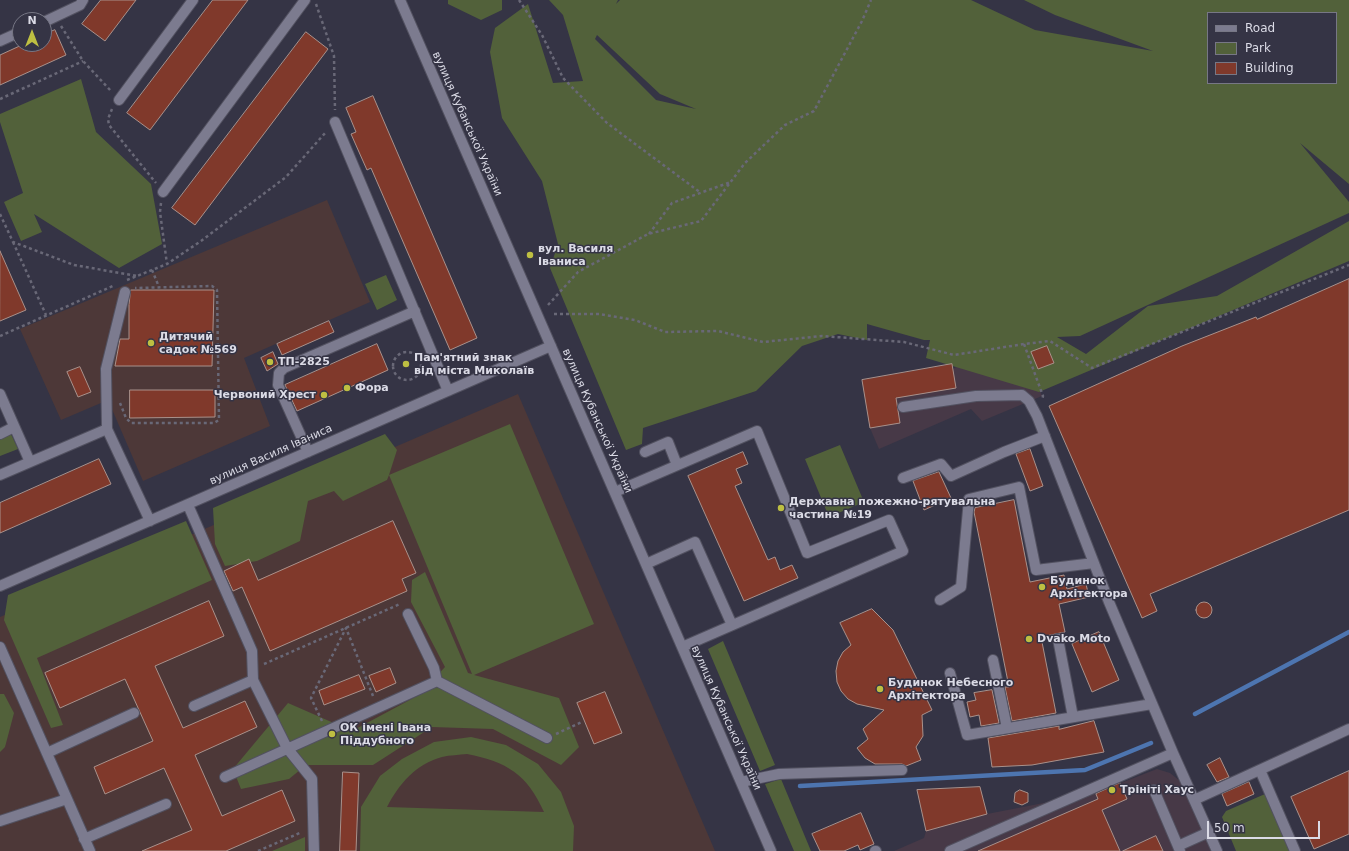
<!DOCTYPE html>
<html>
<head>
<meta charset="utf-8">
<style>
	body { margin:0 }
	#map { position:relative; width:1349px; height:851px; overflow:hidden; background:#353445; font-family:"DejaVu Sans",sans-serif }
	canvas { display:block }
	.legend { position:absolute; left:1207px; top:12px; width:130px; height:72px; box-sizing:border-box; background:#353445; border:1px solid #777785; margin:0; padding:5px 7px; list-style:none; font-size:12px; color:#dbdbe6 }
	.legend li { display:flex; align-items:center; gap:8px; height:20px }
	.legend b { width:20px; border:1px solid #777785 }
	.north { position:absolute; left:12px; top:12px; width:40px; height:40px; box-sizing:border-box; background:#353445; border:1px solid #777785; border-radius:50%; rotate:0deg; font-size:11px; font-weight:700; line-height:16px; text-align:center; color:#dbdbe6 }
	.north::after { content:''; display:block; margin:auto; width:14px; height:18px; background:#bebf42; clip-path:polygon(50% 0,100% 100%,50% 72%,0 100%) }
	.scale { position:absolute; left:1207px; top:821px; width:113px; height:18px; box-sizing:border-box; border:2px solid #dbdbe6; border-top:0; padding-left:5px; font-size:12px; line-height:14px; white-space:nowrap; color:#dbdbe6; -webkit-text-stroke:3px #353445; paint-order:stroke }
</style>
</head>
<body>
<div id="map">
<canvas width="1349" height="851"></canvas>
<ul class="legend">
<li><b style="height:5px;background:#7c7b8f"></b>Road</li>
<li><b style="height:11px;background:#52613a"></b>Park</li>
<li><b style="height:11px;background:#80392b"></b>Building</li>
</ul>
<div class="north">N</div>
<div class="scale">50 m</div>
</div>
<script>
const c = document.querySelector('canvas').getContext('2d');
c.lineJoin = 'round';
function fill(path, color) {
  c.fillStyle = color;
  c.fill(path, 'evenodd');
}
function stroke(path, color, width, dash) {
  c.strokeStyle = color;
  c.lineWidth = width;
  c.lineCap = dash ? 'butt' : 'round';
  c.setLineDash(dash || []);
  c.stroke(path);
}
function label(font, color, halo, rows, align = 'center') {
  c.font = font + ' "DejaVu Sans",sans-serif';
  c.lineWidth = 3;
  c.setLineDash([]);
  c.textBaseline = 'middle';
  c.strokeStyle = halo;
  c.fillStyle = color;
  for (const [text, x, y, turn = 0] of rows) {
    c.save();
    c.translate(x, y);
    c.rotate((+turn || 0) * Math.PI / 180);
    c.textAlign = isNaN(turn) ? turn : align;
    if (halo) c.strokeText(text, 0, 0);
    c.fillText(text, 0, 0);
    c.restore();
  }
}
const industrial = new Path2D(`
	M1023,347L1042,396L982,421L971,409L879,449L870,428L862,380L952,364L953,369L967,360Z
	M1157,769L1170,773L1180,781L1211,851H894L924,838L926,831L987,814L1095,793Z`);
const education = new Path2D(`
	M327,200L370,302L244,358L270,426L143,481L108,400L61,420L20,329Z
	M518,394L715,851H0V617Z`);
const green = new Path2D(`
	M448,0H502V10L481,20L448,4Z
	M549,0H618L616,4L620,0H971L1035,30L1153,51L1055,15L1024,0H1349V184L1300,143L1349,202V213L1080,336L1057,337L1086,354L1148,306L1217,296L1349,221V261L1039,392L926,358L930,340H924L867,324V340L838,334L802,346L756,391L643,428L642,444L626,450L550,268L558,244L542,181L502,118L490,52L495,28L528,4L553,83L583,81L563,15ZM1208,13H1336V83H1208ZM597,35L660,94L696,109L656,100L595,39Z
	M81,79L96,132L151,184L162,244L119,268L34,214L42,232L21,241L4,202L23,193L0,122V114Z
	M386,275L397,300L377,310L365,284Z
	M510,424L594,624L474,675L559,698L579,747L561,765L493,729L432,727L373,765H306L289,779L241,789L233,769L288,703L352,731L419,695L445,667L411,602L412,580L425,572L468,673L472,674L389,475L387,480L343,501L334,491L308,501L300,541L257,561L225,566L215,544L213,508L385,434L397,450L389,475Z
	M9,430L18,449L0,456V434Z
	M840,445L864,502L829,517L805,459Z
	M186,521L212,580L37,658L63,725L51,728L4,620L8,595Z
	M723,641L775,765L760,771L708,649Z
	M0,694H4L14,713L5,747L0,752Z
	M471,737L506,745L538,764L561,792L574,826L573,851H360L361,807L380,776L402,759L434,742ZM467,754C507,762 527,774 544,812L387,807C399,784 416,764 442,757C450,755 459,755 467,754Z
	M781,779L811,851H794L765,784Z
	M1265,794L1290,851H1236L1222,817L1226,811Z
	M305,837V851H272Z`);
const stream = new Path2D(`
	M1195,714L1349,632
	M800,786L1085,770L1151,743`);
const building = new Path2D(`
	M101,0H136L105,41L82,24Z
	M213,0H248L150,130L127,113Z
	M55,30L66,55L0,85V55L24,44H44V35Z
	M306,32L328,49L195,225L172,208Z
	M373,96L477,338L450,350L371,168L367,170L351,134L356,132L346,108Z
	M0,251L26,310L0,321Z
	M1349,279V510L1150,594L1157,611L1142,618L1049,406L1182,346L1256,317L1257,319Z
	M131,290H214L212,366H115L120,339H129V305Z
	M329,321L334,332L282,355L277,344Z
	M377,344L388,370L297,411L285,385Z
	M1047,346L1054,363L1038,369L1031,352Z
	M273,352L278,364L267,371L261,358Z
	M952,364L956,388L896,398L900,423L870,428L862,380Z
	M80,367L91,392L78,397L67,372Z
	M130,390H215V417L130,418Z
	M1030,449L1043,486L1030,491L1016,454Z
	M743,452L748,464L736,469L742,483L735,486L768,560L775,557L780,570L792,565L798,578L744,601L688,476Z
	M99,459L111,484L0,533V503Z
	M939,472L951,498L924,510L913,481Z
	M1014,500L1030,582L1064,575L1067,589L1086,584L1089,597L1059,604L1065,632L1041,637L1056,713L1012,721L1005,687H1009L974,512L975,508Z
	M393,521L416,573L402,579L407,591L270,651L242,587L233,591L224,571L249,559L258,580Z
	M209,601L224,636L155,666L183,728L245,701L257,727L195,755L222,816L282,790L295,821L226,851H142L192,830L164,768L105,794L94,767L153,741L125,679L60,708L45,673Z
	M1196 610a8 8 0 1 1 16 0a8 8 0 1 1-16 0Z
	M872,609L893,630L932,710L922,715L923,736L916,747L921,760L906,766L902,764H875L865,758L857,748L868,739L863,729L884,710L857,704L848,699L841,691L837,682L836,671L838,661L843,652L851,645L840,623Z
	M1099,632L1119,680L1092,692L1072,644Z
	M390,668L396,683L376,692L369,676Z
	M359,675L365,689L324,705L319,691Z
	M992,690L999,723L981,726L979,715L970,717L967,702L976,700L974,693Z
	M605,692L622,733L594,744L577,703Z
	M1094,721L1104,752L1032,765L992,767L988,738L1059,726V729Z
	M1220,758L1229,777L1217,782L1207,765Z
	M1349,771V834L1314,849L1291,797Z
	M343,772L359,773L356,851H340Z
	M1249,782L1254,794L1227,806L1222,794Z
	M1120,783L1127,799L1102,810L1120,851H978L1098,799L1096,794Z
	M980,787L987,814L926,831L917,790Z
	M1020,790L1028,793V802L1022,805L1014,802L1015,793Z
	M861,813L874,844L860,850L858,845L844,851H820L812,834Z
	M1156,836L1163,851H1123Z`);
const path = new Path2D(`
	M519,0L542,35L563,78L607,123L701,193
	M316,4L334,56L335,110
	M61,26L83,61L111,91
	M0,99L83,61
	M112,109L108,119L109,125L156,183
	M161,203L160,212L167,264
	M0,214L13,242L74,265L137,276
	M649,234L672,203L731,182
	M13,242L46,315
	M152,270L159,287
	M127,280L167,264L201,241L286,177L326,132
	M548,305L578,272L648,234L701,221L745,163L785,125L814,111L862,21L871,0
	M554,314H599L635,320L665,332L718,331L763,342L822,336L904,342L954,355L1024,344L1050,341L1092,368L1349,265
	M0,336L115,285
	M1024,344L1043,396L1042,400
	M393 366a14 14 0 1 1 28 0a14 14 0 1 1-28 0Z
	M120,403L126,418L131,423H214L219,420L217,290L212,286L135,288
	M264,664L400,604
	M322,721L311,698L346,628L373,696
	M556,734L582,722
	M258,851L302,832`);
const minor = new Path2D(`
	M400,0L771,851
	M44,22L80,5L83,0
	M0,41L20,32
	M119,100L193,0
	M335,122L448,391
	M163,192L305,0
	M125,292L106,369L107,429L150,521
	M0,394L30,462
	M903,407L976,396L1022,395L1029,401L1037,416L1109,602L1173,753L1217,851
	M0,434L14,427
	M308,452L278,385L279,373L284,368L415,311
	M645,452L668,442L677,465
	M0,475L107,429
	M903,478L941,464L951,476L1004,452L1045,436
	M615,492L757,431L807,553L889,520L903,551L682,647
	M188,505L252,651L253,680L287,748L312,779L314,851
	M646,564L695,542L732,625
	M0,586L551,346
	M940,600L961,587L969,499L1019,487L1036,570L1094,563
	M408,614L434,668L437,681
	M1058,639L1073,717
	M0,647L90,851
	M993,660L1007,728
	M950,673L967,735L1152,704
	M194,706L253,680
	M47,753L134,713
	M1260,770L1295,851
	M225,777L437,681L547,738
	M741,782L779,774L902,770
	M1154,790L1180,851
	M1194,800L1349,729
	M0,821L67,799
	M84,839L166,804
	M1178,846L1209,832
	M875,851H876
	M950,851L1173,753`);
const markers = [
	[530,255,4,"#bebf42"],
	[151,343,4,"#bebf42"],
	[270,362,4,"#bebf42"],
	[406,364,4,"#bebf42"],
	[347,388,4,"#bebf42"],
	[324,395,4,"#bebf42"],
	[781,508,4,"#bebf42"],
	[1042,587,4,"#bebf42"],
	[1029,639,4,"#bebf42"],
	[880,689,4,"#bebf42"],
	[332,734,4,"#bebf42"],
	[1112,790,4,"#bebf42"]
];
const streetNames = [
	["вулиця Кубанської України",467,124,66],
	["вулиця Кубанської України",597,421,66],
	["вулиця Василя Іваниса",271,455,-24],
	["вулиця Кубанської України",726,718,66]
];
const poiNames = [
	["вул. Василя",538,249],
	["Іваниса",538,262],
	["Дитячий",159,337],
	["садок №569",159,350],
	["Пам'ятний знак",414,358],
	["від міста Миколаїв",414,371],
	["ТП-2825",278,362],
	["Фора",355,388],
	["Червоний Хрест",316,395,"right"],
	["Державна пожежно-рятувальна",789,502],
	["частина №19",789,515],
	["Будинок",1050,581],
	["Архітектора",1050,594],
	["Dvako Moto",1037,639],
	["Будинок Небесного",888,683],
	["Архітектора",888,696],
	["ОК імені Івана",340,728],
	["Піддубного",340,741],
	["Трініті Хаус",1120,790]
];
fill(industrial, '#473947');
fill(education, '#4d3838');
fill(green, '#52613a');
stroke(stream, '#4d75b0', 4.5);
fill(building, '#80392b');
stroke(building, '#a9918b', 1);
stroke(minor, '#525160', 12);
stroke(path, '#696877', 2.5, [3, 3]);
stroke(minor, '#7c7b8f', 10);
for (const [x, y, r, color] of markers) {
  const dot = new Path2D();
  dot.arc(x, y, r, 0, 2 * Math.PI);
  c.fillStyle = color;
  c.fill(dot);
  stroke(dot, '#353445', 1.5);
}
label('11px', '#dbdbe6', '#353445', streetNames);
label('bold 11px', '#dbdbe6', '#353445', poiNames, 'left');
</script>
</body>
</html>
